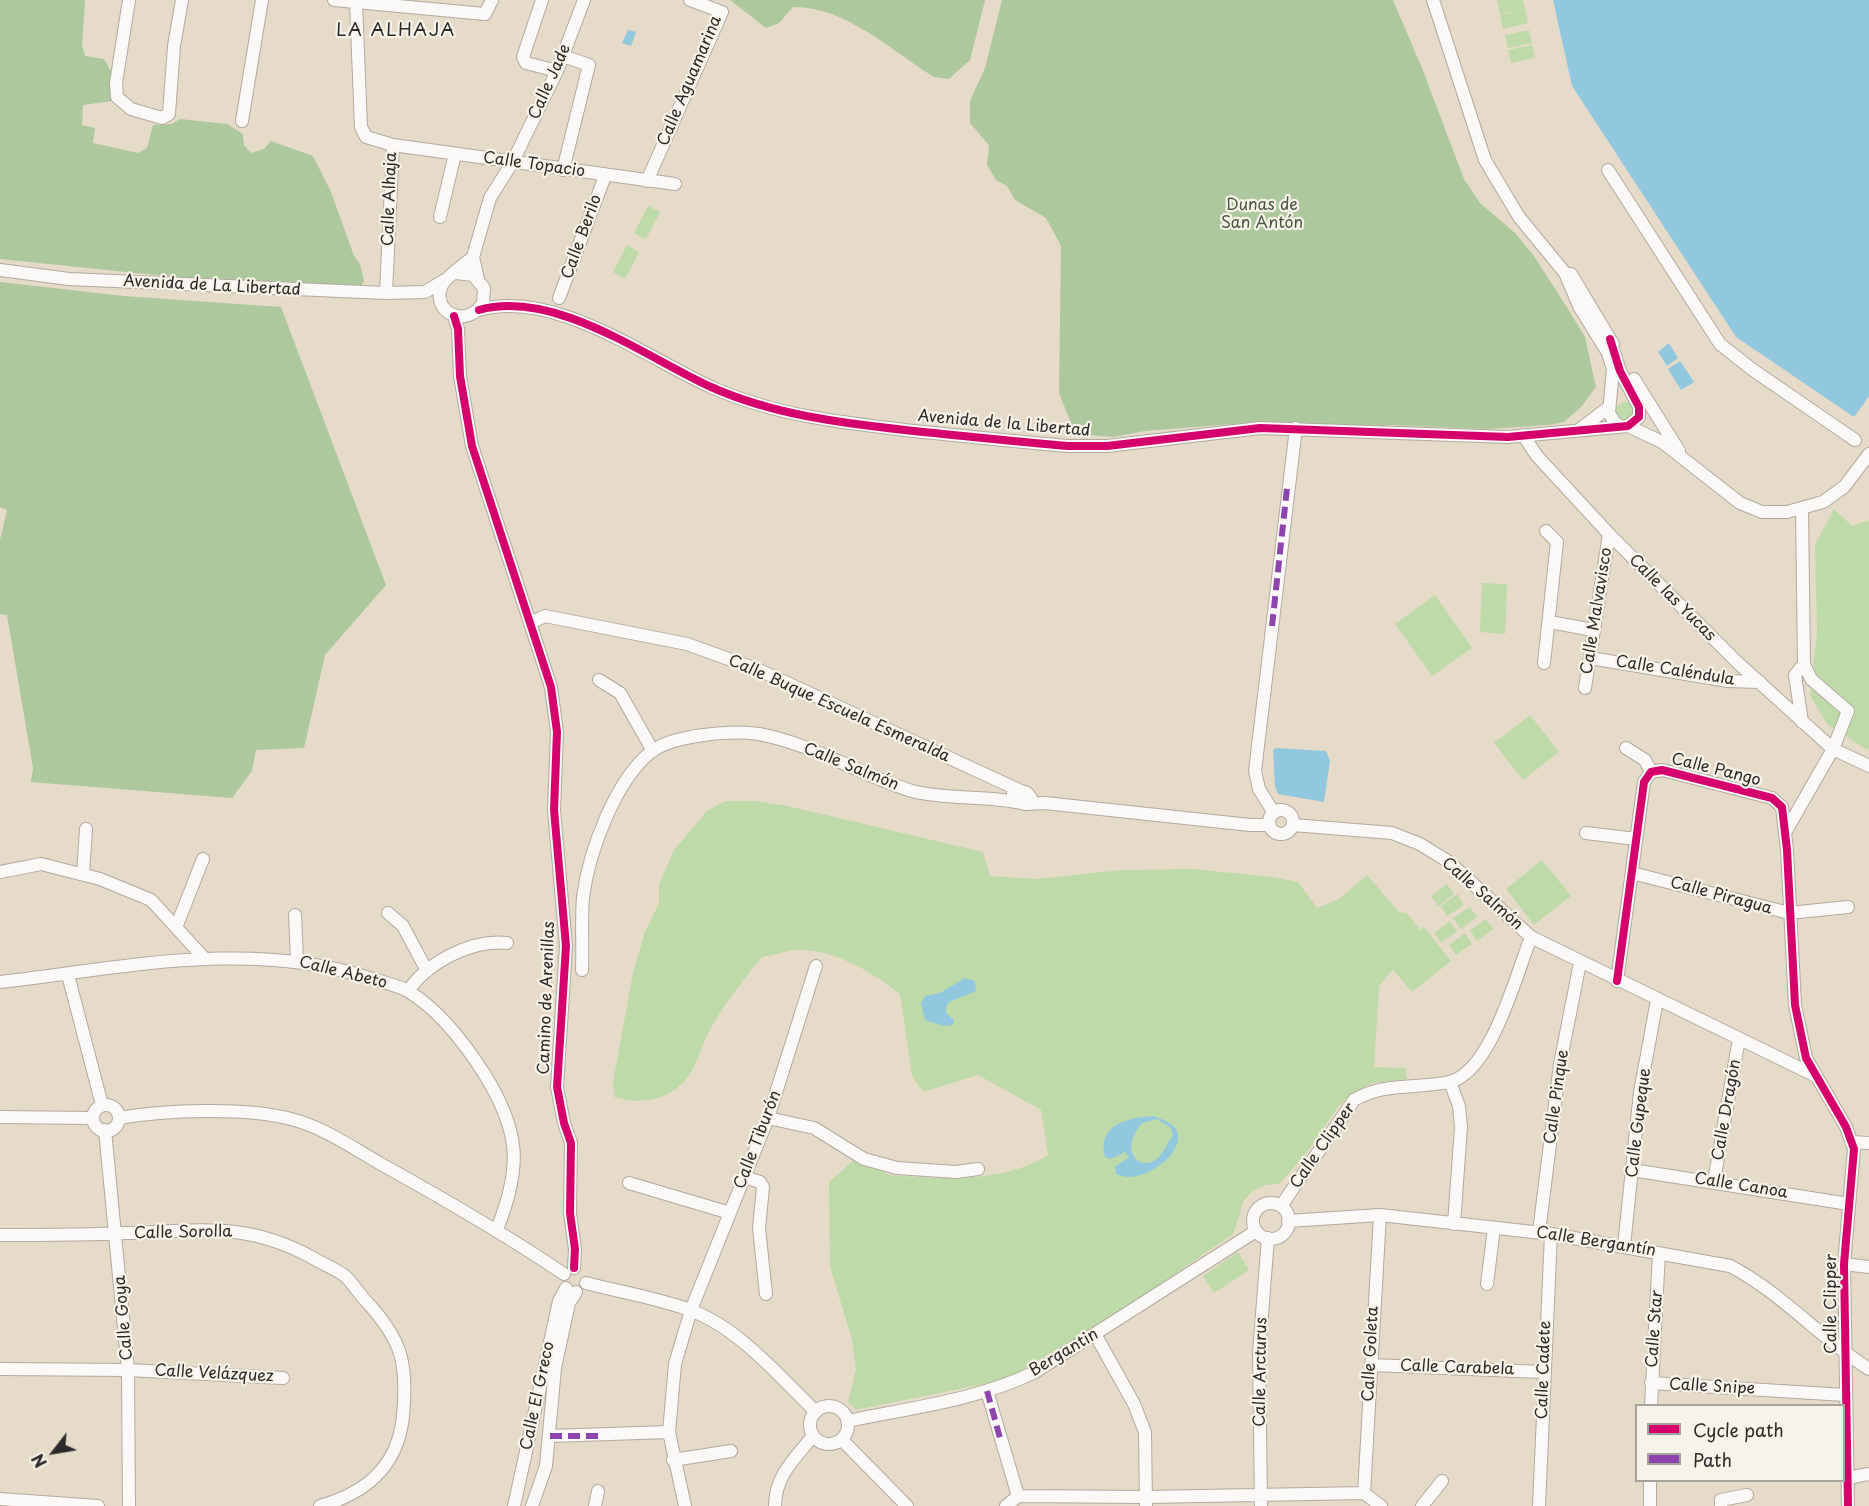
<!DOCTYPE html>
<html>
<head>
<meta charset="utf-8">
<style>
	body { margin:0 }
	#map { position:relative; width:1869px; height:1506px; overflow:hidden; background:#e6dac9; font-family:"Playpen Sans",sans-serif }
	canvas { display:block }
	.legend { position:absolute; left:1635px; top:1404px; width:210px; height:78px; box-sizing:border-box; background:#f7f3e8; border:2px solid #a5a39c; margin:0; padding:8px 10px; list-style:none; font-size:18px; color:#2b2b2b }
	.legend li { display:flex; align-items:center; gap:12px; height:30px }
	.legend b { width:30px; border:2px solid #a5a39c }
	.north { position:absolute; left:24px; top:1422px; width:60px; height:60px; -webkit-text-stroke:4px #f7f3e8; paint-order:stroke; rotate:239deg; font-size:16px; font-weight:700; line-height:24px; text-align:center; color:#2b2b2b }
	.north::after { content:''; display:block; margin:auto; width:21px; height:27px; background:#2b2b2b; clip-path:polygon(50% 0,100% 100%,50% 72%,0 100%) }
</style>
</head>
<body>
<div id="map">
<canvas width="1869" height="1506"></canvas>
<ul class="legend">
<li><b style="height:8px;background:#d6006c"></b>Cycle path</li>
<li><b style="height:8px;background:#8e44ad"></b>Path</li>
</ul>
<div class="north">N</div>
</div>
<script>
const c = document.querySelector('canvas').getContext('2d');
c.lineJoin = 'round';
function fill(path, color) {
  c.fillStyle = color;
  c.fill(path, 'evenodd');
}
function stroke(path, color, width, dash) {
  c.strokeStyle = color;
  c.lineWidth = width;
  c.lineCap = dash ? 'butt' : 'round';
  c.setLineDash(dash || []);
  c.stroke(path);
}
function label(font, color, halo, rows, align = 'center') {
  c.font = font + ' "Playpen Sans",sans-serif';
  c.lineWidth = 4.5;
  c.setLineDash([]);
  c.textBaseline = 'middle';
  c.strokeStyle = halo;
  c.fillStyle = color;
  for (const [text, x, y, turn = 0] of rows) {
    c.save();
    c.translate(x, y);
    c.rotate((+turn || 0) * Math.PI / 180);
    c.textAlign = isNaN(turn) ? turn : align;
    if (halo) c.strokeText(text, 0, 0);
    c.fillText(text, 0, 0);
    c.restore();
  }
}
const green = new Path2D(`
	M1497,0H1523L1528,23L1503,29L1500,15L1521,10L1500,14Z
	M1529,30L1532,43L1508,48L1505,35Z
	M1532,45L1535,58L1511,63L1508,50Z
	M648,206L660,212L646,239L634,233Z
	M627,245L639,252L625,279L613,272Z
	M1616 411a9 9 0 1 1 18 0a9 9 0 1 1-18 0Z
	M1834,509L1852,526L1869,520V751L1827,724L1810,695L1817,632L1815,545Z
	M1482,583L1507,584L1505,634L1480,632Z
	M1435,595L1472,648L1432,676L1395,624Z
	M1530,715L1559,752L1523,780L1494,743Z
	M725,801H754L788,806L983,852L990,876L1037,879L1121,870L1193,869L1273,877L1298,882L1317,908L1339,899L1367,875L1399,912L1407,913L1420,930L1424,927L1451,961L1412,992L1393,970L1379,986L1374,1067L1406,1068L1407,1079L1373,1083L1356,1091L1341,1103L1304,1156L1279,1184L1265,1185L1253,1191L1244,1200L1233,1234L1134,1302L1016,1374L999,1381L856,1410L848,1402L856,1369L852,1339L830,1267L829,1182L854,1160L883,1171L888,1175C939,1179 1003,1184 1048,1155L1041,1110L978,1075L923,1092L912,1076L900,994C873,973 840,952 803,950C790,949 775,955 762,957C742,981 723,1006 708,1033C702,1046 698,1060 691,1072C675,1099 643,1106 614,1097L613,1082L633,973L645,932L659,903V884L674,850L707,811Z
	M1542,860L1571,896L1534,925L1506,889Z
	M1447,884L1454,894L1438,906L1431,896Z
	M1457,894L1464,905L1447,916L1440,906Z
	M1470,907L1477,917L1461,929L1453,918Z
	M1486,919L1493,929L1477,941L1470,930Z
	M1450,921L1457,931L1441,943L1434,933Z
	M1465,933L1472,944L1456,955L1449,945Z
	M1238,1252L1249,1270L1214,1293L1203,1276Z`);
const forest = new Path2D(`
	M0,0H85L82,45L85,56L104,59L112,73V101L83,105L82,125L95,128L93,143L138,153L147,148L153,125L172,124L180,119L227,124L243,134L244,145L251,153L264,149L271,141L313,156L331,192L354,256L360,264L364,281L360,287L223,282L0,259Z
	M730,0H985L970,60L949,79L934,77C892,51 845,6 793,7L779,23L766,28Z
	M1002,0H1393L1422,68L1464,179L1480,203L1515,233L1534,256L1568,309L1585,337L1596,387L1581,407L1564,422L1549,425L1487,429L1389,425L1372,429L1246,423L1145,431L1113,437L1089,435L1073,428L1059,393L1061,246L1046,218L1015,200L1007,186L996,180L987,165L989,145L970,123V101L985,68Z
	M0,282L124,296L281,307L386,585L325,655L304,748L256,750L252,771L232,798L31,782L33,768L7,615L0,614V540L7,510L0,507Z`);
const water = new Path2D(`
	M1553,0H1869V396L1854,417L1736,337L1572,86Z
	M628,30L636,32L631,46L622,43Z
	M1669,343L1678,358L1667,366L1658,352Z
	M1680,361L1694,382L1681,390L1668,369Z
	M1276,748L1326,751L1330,761L1324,802L1278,794L1275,786L1273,750Z
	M965,978L975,981L976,991L949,1002L946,1007V1013L954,1020L953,1025L944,1026L925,1020L921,1003L925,996L940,993Z
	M1154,1116C1161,1119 1170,1122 1175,1128C1191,1149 1142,1188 1116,1174L1115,1167L1129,1157L1125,1152L1111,1159L1105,1157C1097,1124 1127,1118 1154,1116ZM1157,1119L1171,1128L1173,1135C1164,1148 1159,1168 1139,1162C1125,1151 1133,1134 1142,1123Z`);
const minor = new Path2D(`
	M129,0L116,83L117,97L131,109L162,118L169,114L174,46L182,0
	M334,0L485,14L492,0
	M542,0L523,57L526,63L557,71
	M1433,0L1485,160L1519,217L1565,273L1579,306L1608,353L1613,369L1609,413L1615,423L1620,426
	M356,3L361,127L366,137L393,145L675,184
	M242,121L262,0
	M563,170L589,65L563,56
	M1608,170L1720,344L1753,370L1855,440
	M647,181L722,12L690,0
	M440,217L455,154
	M0,270L69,279L386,293L425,292L445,280
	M456,273L473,275L484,288L483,303C466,330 430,312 442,285C446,277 465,264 473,257
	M1571,274L1613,344
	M478,279L473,257L490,198L512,163L557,71L584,0
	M386,293L393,145
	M559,298L605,176
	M479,310C555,289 645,357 711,387C776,416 844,423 914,431C965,436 1016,442 1068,446H1107L1260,428L1508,437L1628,426L1639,417V407L1620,371L1610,339
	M454,316L458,329L460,376L472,446L551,687L557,732L554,810L566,946L557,1087L564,1123L571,1143L570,1213L575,1249L574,1268
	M1634,379L1679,451
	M1628,426L1662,442L1740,503L1762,512H1787L1823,502L1844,487L1869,454
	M1580,429L1609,407
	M1523,435L1537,456L1609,534L1738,663L1833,749L1869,766
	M532,622L545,616L687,644L759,670L1021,791
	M1550,622L1593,630
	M1590,658L1728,681L1760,682
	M1544,663L1557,542L1546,531
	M599,680L620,693L653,751
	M1585,688L1609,534
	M1802,722L1795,675L1804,664
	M1626,748L1645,760L1651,772
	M1028,804L1031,798L1027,793L1018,790L1013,793L1014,799L1024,804L1045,803L1250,825H1270
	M1269 822a12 12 0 1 1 24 0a12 12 0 1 1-24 0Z
	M1274,813L1259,789L1255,771L1296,428
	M1293,825L1392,833L1420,844L1449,862L1531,937L1816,1076
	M1786,831L1833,749L1848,711L1811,679L1804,664L1802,509
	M1586,833L1636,839
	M0,872L41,864L100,879L151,900L204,958
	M1632,873L1789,913L1848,907
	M83,874L86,829
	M388,913L403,926L427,971
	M295,915L297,960
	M177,925L203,859
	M582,970C583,946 581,921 583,897C589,852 615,780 652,751C674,735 732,730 759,734C813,744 860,775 912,791C945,800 986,795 1021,803
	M68,975L102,1105
	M1617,981L1644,782L1651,772L1662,770L1772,798L1782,807L1787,850L1795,1005L1806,1058L1846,1127L1854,1149L1844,1264L1848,1506
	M0,982C122,968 250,939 369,978C382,982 397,985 408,991C439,1010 466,1045 485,1075C520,1132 522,1167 497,1229
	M408,991C428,962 472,939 507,943
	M1450,1082L1459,1106L1461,1127L1454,1224
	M93 1118a13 13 0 1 1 26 0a13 13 0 1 1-26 0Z
	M0,1117L93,1118
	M119,1118C164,1110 247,1107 291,1119C323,1127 353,1148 381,1164C444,1199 505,1234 564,1274
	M768,1118L814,1128L864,1159L897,1168L956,1172L978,1169
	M105,1130L128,1370L129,1506
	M1851,1142L1869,1143
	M1632,1170L1849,1204
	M744,1177L760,1182L763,1187L759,1228L766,1294
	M1714,1181L1739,1039
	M629,1183L730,1213
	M1253 1221a18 18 0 1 1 36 0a18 18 0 1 1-36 0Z
	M1281,1206L1354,1100C1384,1082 1416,1089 1449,1082C1491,1073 1516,975 1531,937
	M1288,1221L1380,1215L1551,1234L1730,1266C1782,1293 1820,1338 1869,1369
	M1539,1232L1560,1064L1580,963
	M0,1235C42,1235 85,1235 127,1233C199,1231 247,1221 313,1258C323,1264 336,1269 345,1276C353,1283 358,1293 366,1301C402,1340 408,1363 403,1416C398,1467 366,1493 320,1506
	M1624,1246L1640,1092L1657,1000
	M1844,1264L1869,1267
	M586,1283C620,1292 657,1298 690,1310C739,1328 779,1376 816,1412
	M1487,1284L1494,1228
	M1095,1334L1134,1404L1145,1432L1146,1506
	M1371,1365L1543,1372
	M0,1369L128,1370L283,1378
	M1651,1383L1845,1395
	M987,1391L1018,1496
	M1651,1406L1659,1253
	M810 1425a19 19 0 1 1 38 0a19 19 0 1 1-38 0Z
	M848,1421C910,1408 978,1400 1035,1372L1256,1231
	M550,1436L669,1432
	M842,1440L907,1506
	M673,1460L731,1451
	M1847,1478L1869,1474
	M1364,1493L1380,1215
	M0,1499L98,1506
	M514,1506L559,1301L566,1288
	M532,1506L546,1466L555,1368L569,1303L576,1292
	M595,1506L598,1491
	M685,1506L669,1432L675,1364L691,1310L768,1118L816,966
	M775,1506C775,1476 795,1458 813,1436
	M1006,1506L1018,1496L1146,1497L1364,1493L1381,1506
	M1261,1506L1259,1353L1268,1238
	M1422,1506L1442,1481
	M1539,1506L1551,1234
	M1650,1506V1480
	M1721,1506V1500L1747,1495`);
const quiet = new Path2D(`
	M1272,626L1287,488
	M987,1391L1000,1438
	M550,1436H599`);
const cycleway = new Path2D(`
	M479,310C555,289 645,357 711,387C776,416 844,423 914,431C965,436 1016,442 1068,446H1107L1260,428L1508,437L1628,426L1639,417V407L1620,371L1610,339
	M454,316L458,329L460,376L472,446L551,687L557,732L554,810L566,946L557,1087L564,1123L571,1143L570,1213L575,1249L574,1268
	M1617,981L1644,782L1651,772L1662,770L1772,798L1782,807L1787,850L1795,1005L1806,1058L1846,1127L1854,1149L1844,1264L1848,1506`);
const streetNames = [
	["Calle Aguamarina",690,81,-67],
	["Calle Jade",550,82,-66],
	["Calle Topacio",534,165,8],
	["Calle Alhaja",390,199,-88],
	["Calle Berilo",582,237,-70],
	["Avenida de La Libertad",212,286,3],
	["Avenida de la Libertad",1004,424,5],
	["Calle las Yucas",1672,598,45],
	["Calle Malvavisco",1597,611,-81],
	["Calle Caléndula",1675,671,9],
	["Calle Buque Escuela Esmeralda",839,709,24],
	["Calle Salmón",851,767,22],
	["Calle Pango",1716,770,14],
	["Calle Salmón",1482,894,41],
	["Calle Piragua",1721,896,15],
	["Calle Abeto",343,973,14],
	["Camino de Arenillas",547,998,-88],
	["Calle Pinque",1557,1097,-82],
	["Calle Dragón",1727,1110,-80],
	["Calle Gupeque",1639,1123,-83],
	["Calle Tiburón",758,1140,-69],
	["Calle Clipper",1323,1146,-55],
	["Calle Canoa",1741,1186,9],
	["Calle Sorolla",183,1233,-1],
	["Calle Bergantín",1596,1242,9],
	["Calle Clipper",1832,1304,-90],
	["Calle Goya",124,1318,-95],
	["Calle Star",1655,1329,-86],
	["Bergantin",1064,1353,-31],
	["Calle Goleta",1371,1354,-87],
	["Calle Carabela",1457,1368,2],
	["Calle Cadete",1544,1370,-88],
	["Calle Arcturus",1261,1372,-89],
	["Calle Velázquez",214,1374,3],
	["Calle Snipe",1712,1387,3],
	["Calle El Greco",538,1396,-78]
];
const parkNames = [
	["Dunas de",1262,206],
	["San Antón",1262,224]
];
const neighbourhoodNames = [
	["LA ALHAJA",396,31]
];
fill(green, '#bfdaa9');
fill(forest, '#adc89d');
fill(water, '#91c8df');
stroke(minor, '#b1aa9f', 14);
stroke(minor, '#fbf9f7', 12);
stroke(quiet, '#8e44ad', 6, [12, 6]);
stroke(cycleway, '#d6006c', 8);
label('16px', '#2b2b2b', '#f7f3e8', streetNames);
label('16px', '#485744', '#f7f3e8', parkNames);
c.letterSpacing = '1.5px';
label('18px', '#2b2b2b', '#f7f3e8', neighbourhoodNames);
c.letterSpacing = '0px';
</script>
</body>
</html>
